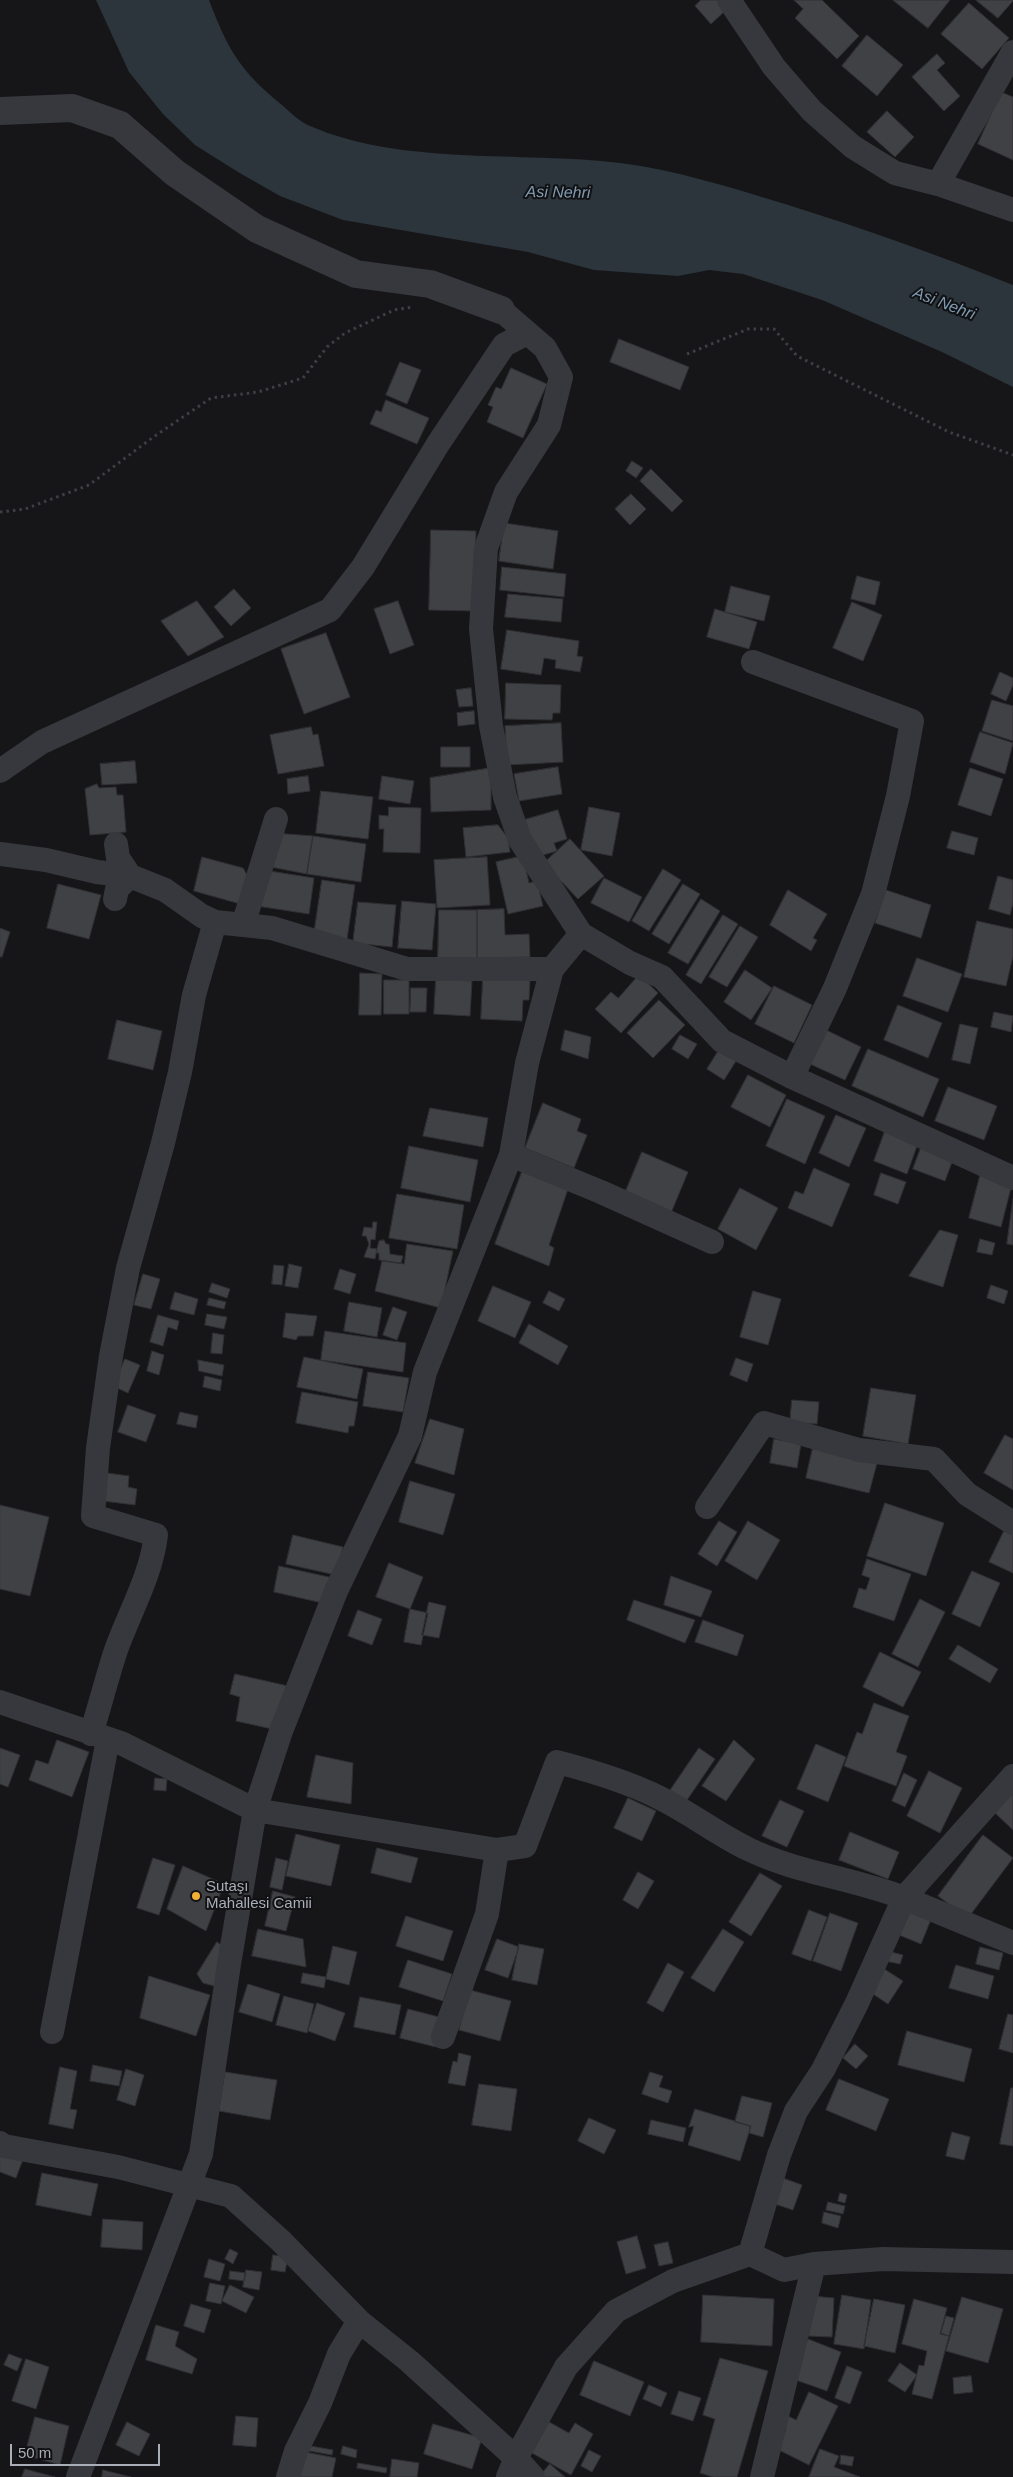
<!DOCTYPE html>
<html>
<head>
<meta charset="utf-8">
<style>
	body { margin:0 }
	#map { position:relative; width:1013px; height:2477px; overflow:hidden; background:#161618; font-family:Helvetica,sans-serif }
	canvas { display:block }
	.scale { position:absolute; left:10px; top:2444px; width:150px; height:22px; box-sizing:border-box; border:2px solid #a8adb8; border-top:0; padding-left:6px; font-size:15px; line-height:18px; white-space:nowrap; color:#a8adb8; -webkit-text-stroke:4px #111113; paint-order:stroke }
</style>
</head>
<body>
<div id="map">
<canvas width="1013" height="2477"></canvas>
<div class="scale">50 m</div>
</div>
<script>
const c = document.querySelector('canvas').getContext('2d');
c.lineJoin = 'round';
function fill(path, color) {
  c.fillStyle = color;
  c.fill(path, 'evenodd');
}
function stroke(path, color, width, dash) {
  c.strokeStyle = color;
  c.lineWidth = width;
  c.lineCap = dash ? 'butt' : 'round';
  c.setLineDash(dash || []);
  c.stroke(path);
}
function label(font, color, halo, rows, align = 'center') {
  c.font = font + ' Helvetica,sans-serif';
  c.lineWidth = 4;
  c.setLineDash([]);
  c.textBaseline = 'middle';
  c.strokeStyle = halo;
  c.fillStyle = color;
  for (const [text, x, y, turn = 0] of rows) {
    c.save();
    c.translate(x, y);
    c.rotate((+turn || 0) * Math.PI / 180);
    c.textAlign = isNaN(turn) ? turn : align;
    if (halo) c.strokeText(text, 0, 0);
    c.fillText(text, 0, 0);
    c.restore();
  }
}
const water = new Path2D(`
	M96,0H209C228,50 240,71 282,105C290,112 300,122 310,126C402,166 521,151 620,163C676,170 732,188 785,204C862,228 938,255 1013,285V387L942,352L822,300L743,274L709,270L678,276L594,270L528,252L343,220L280,196L238,172L195,145L163,114L129,72Z`);
const building = new Path2D(`
	M701,0H717L726,10L711,24L695,6Z
	M794,0H822L859,36L837,59L795,18L803,9Z
	M893,0H950L928,28Z
	M976,0H1013V1L998,18Z
	M969,3L1009,38L982,69L941,34Z
	M867,35L903,65L877,96L842,66Z
	M937,54L945,63L937,70L960,96L944,111L912,77Z
	M1001,92L1013,97V160L978,144Z
	M887,111L914,137L895,157L867,132Z
	M619,339L689,367L680,390L610,362Z
	M400,362L421,370L407,404L386,395Z
	M511,368L547,384L523,438L487,422L493,407L488,405L496,387L501,389Z
	M386,400L429,418L417,444L370,424L376,410L381,412Z
	M632,461L643,468L636,478L626,471Z
	M651,469L683,501L672,512L640,481Z
	M631,494L646,509L630,525L615,509Z
	M504,523L558,531L553,569L499,561Z
	M431,530L476,531L474,611L429,610Z
	M502,567L566,574L564,597L500,590Z
	M857,576L880,582L875,605L851,599Z
	M731,586L770,596L764,621L725,612Z
	M234,589L251,608L231,626L214,607Z
	M508,594L563,599L561,622L505,617Z
	M197,601L224,637L188,656L161,621Z
	M398,601L414,645L390,654L374,609Z
	M852,602L882,615L863,661L833,648Z
	M715,609L757,622L749,649L707,637Z
	M507,630L579,641L577,656L583,657L580,672L555,668L556,660L544,658L541,675L501,669Z
	M326,633L350,697L304,714L281,649Z
	M1000,672L1013,678V685L1006,701L991,694Z
	M506,683L561,685L560,713H553L552,720L505,719Z
	M471,688L473,706L459,707L456,690Z
	M992,700L1013,706V741L982,731Z
	M474,711L475,724L458,726L457,713Z
	M561,723L563,762L507,765L505,726Z
	M311,727L313,735L318,734L324,766L278,774L270,735Z
	M980,732L1013,743L1005,774L970,762Z
	M441,747H470V767H441Z
	M135,761L137,783L102,785L100,764Z
	M558,767L562,794L519,801L514,774Z
	M491,768V810L431,812L430,778Z
	M970,768L1003,779L991,816L958,805Z
	M308,776L310,791L288,794L287,779Z
	M382,776L414,781L410,804L379,799Z
	M97,784L99,788L116,787L117,795H123L126,832L90,835L85,789Z
	M321,791L373,797L368,839L316,833Z
	M389,807L421,808L420,853L383,852L384,829H379V815L388,816Z
	M589,807L620,813L612,856L581,850Z
	M558,810L567,839L554,843L557,851L536,857L524,820Z
	M498,825L508,838L510,852L466,857L463,828Z
	M952,831L978,838L974,855L947,848Z
	M274,833L313,836L307,874L271,867Z
	M313,836L366,844L361,882L307,874Z
	M570,839L604,876L578,899L544,863Z
	M523,856L529,883L537,881L543,906L508,914L496,862Z
	M202,857L243,868L250,880L244,905L194,891Z
	M487,857L490,905L437,908L434,860Z
	M663,869L681,880L649,931L632,921Z
	M263,870L314,878L309,914L257,906Z
	M998,876L1013,880V903L1010,915L989,909Z
	M604,878L642,897L629,922L591,903Z
	M322,880L355,885L347,939L314,934Z
	M58,884L101,895L89,939L47,928Z
	M683,884L700,894L669,944L652,934Z
	M788,890L827,914L813,938L817,940L811,951L770,925Z
	M886,890L931,905L921,938L875,923Z
	M701,899L720,911L688,964L668,953Z
	M402,901L436,904L432,950L398,948Z
	M358,902L396,905L392,947L353,943Z
	M504,909L505,935L529,934L530,957L477,958V910Z
	M439,910H477V958H438Z
	M723,915L738,924L701,984L686,975Z
	M977,921L1013,929V956L1006,986L964,977Z
	M740,926L758,937L727,987L709,977Z
	M0,928L10,932L2,957H0Z
	M917,958L962,974L948,1012L903,996Z
	M745,970L772,988L751,1020L724,1002Z
	M360,973L382,974L381,1015H359Z
	M639,975L658,993L621,1033L595,1009L611,992L618,998Z
	M483,977L530,980L529,1000H523L522,1021L481,1019Z
	M436,979L472,981L470,1016L434,1014Z
	M384,980H409V1014H384Z
	M774,986L812,1005L794,1043L755,1024Z
	M411,988H427L426,1012H410Z
	M659,1000L685,1025L653,1058L627,1033Z
	M898,1005L942,1023L928,1058L884,1040Z
	M994,1012L1013,1016L1011,1032L991,1027Z
	M117,1020L162,1031L153,1070L108,1059Z
	M960,1024L978,1028L970,1064L952,1060Z
	M565,1030L591,1037L588,1059L561,1050Z
	M826,1030L861,1047L845,1080L810,1064Z
	M680,1035L697,1044L688,1059L672,1049Z
	M868,1049L939,1079L923,1117L852,1086Z
	M719,1050L736,1061L724,1080L707,1069Z
	M748,1075L786,1095L770,1127L731,1107Z
	M948,1087L997,1106L984,1140L935,1121Z
	M787,1099L825,1116L805,1164L766,1146Z
	M543,1103L581,1119L577,1131L587,1135L574,1168L525,1148Z
	M430,1108L488,1118L483,1147L423,1136Z
	M836,1115L866,1128L849,1167L819,1153Z
	M885,1131L918,1143L907,1174L874,1161Z
	M923,1142L955,1154L945,1181L913,1169Z
	M409,1146L478,1160L470,1202L401,1188Z
	M642,1152L688,1172L671,1213L625,1193Z
	M814,1168L850,1184L832,1227L788,1208L795,1191L803,1194Z
	M523,1169L569,1186L549,1245L554,1248L549,1266L495,1244Z
	M981,1172L1013,1180L1001,1227L969,1218Z
	M881,1173L906,1182L898,1204L874,1195Z
	M740,1188L778,1208L756,1250L718,1229Z
	M397,1194L464,1205L457,1249L389,1238Z
	M1013,1199V1245L1007,1244Z
	M373,1222H377L375,1240L371,1239L370,1248L377,1249L375,1259L364,1257L369,1244L366,1236H362L364,1227L372,1228Z
	M940,1230L958,1235L943,1287L909,1276Z
	M980,1239L995,1243L992,1255L977,1252Z
	M384,1240L386,1244H389L390,1254L403,1256L401,1263L379,1260V1253H376L379,1241Z
	M407,1244L453,1251L441,1308L375,1291L382,1261L404,1264Z
	M289,1264L302,1267L298,1288L285,1286Z
	M274,1265L284,1266L282,1285L272,1284Z
	M340,1269L356,1274L350,1294L334,1289Z
	M143,1274L160,1279L151,1309L134,1305Z
	M212,1283L230,1289L227,1298L209,1292Z
	M991,1285L1008,1291L1004,1304L987,1298Z
	M493,1286L531,1302L515,1338L478,1321Z
	M549,1291L565,1299L559,1311L543,1303Z
	M753,1291L781,1299L768,1345L740,1337Z
	M175,1292L198,1299L194,1315L170,1309Z
	M209,1298L226,1302L224,1309L207,1305Z
	M349,1302L382,1308L377,1337L344,1331Z
	M393,1307L407,1312L397,1340L383,1335Z
	M286,1313L317,1316L313,1336H298L296,1340L283,1337Z
	M207,1314L227,1317L224,1329L205,1325Z
	M158,1315L179,1321L177,1330L168,1327L163,1346L150,1342Z
	M529,1324L568,1346L558,1365L519,1343Z
	M325,1331L406,1343L403,1372L321,1360Z
	M213,1333L224,1335L222,1354L211,1353Z
	M152,1351L164,1355L159,1375L147,1371Z
	M304,1357L363,1369L357,1399L297,1387Z
	M736,1358L753,1364L747,1382L730,1375Z
	M125,1359L140,1365L128,1393L113,1386Z
	M198,1360L224,1365L222,1376L199,1371Z
	M368,1372L409,1378L403,1412L363,1406Z
	M205,1376L222,1380L220,1391L203,1387Z
	M871,1388L916,1395L908,1444L863,1436Z
	M302,1392L358,1402L354,1426H349L348,1433L296,1423Z
	M792,1400L819,1402L817,1424L790,1422Z
	M128,1405L156,1415L146,1442L118,1432Z
	M180,1412L198,1416L196,1428L177,1424Z
	M430,1419L464,1429L454,1475L415,1463Z
	M1005,1435L1013,1439V1490L984,1473Z
	M774,1439L801,1444L797,1468L770,1463Z
	M813,1447L877,1463L869,1493L806,1478Z
	M107,1473L129,1476L128,1487L137,1489L135,1505L103,1501Z
	M410,1481L455,1494L443,1535L399,1522Z
	M885,1503L944,1523L926,1576L867,1556Z
	M0,1505L49,1517L30,1596L0,1589Z
	M719,1521L737,1532L717,1566L698,1554Z
	M748,1521L780,1540L757,1580L725,1561Z
	M1006,1527L1013,1530V1573L989,1562Z
	M293,1535L343,1547L336,1575L286,1564Z
	M867,1559L911,1574L894,1621L853,1607L859,1588L866,1590L870,1578L862,1575Z
	M389,1563L423,1577L410,1609L376,1597Z
	M279,1566L333,1578L327,1604L274,1592Z
	M972,1571L1000,1583L980,1627L952,1614Z
	M671,1576L712,1591L701,1617L664,1605Z
	M920,1599L945,1612L918,1667L892,1654Z
	M634,1600L695,1620L685,1643L627,1620Z
	M429,1602L446,1606L439,1638L422,1635Z
	M410,1609L428,1613L421,1645L404,1642Z
	M358,1610L382,1619L372,1645L348,1636Z
	M703,1620L744,1635L737,1656L695,1642Z
	M958,1645L998,1669L990,1683L949,1659Z
	M880,1652L921,1672L903,1707L863,1687Z
	M235,1674L288,1686L281,1731L236,1721L240,1697L230,1694Z
	M874,1703L909,1716L896,1752L907,1756L896,1786L844,1766L857,1732L862,1734Z
	M57,1740L89,1752L72,1797L29,1780L36,1760L48,1764Z
	M734,1740L755,1759L726,1801L702,1786Z
	M816,1744L846,1757L828,1802L797,1789Z
	M0,1748L20,1755L8,1787L0,1784Z
	M699,1748L715,1759L685,1803L669,1792Z
	M316,1755L353,1763L351,1804L307,1797Z
	M929,1771L962,1788L940,1833L907,1816Z
	M904,1773L917,1780L905,1807L892,1801Z
	M155,1778L167,1779L166,1791L154,1790Z
	M1013,1791V1830L994,1812Z
	M628,1798L656,1811L642,1841L614,1828Z
	M780,1800L804,1811L787,1847L762,1836Z
	M850,1832L899,1852L888,1879L839,1860Z
	M296,1834L340,1845L331,1886L286,1876Z
	M983,1835L1013,1858L968,1918L938,1896Z
	M377,1848L418,1858L411,1883L371,1873Z
	M153,1858L175,1865L159,1915L137,1908Z
	M276,1858L288,1861L282,1890L270,1887Z
	M183,1866L224,1884L206,1931L167,1909Z
	M638,1872L654,1881L638,1909L623,1900Z
	M760,1873L782,1886L751,1936L729,1922Z
	M273,1891L295,1897L286,1931L265,1926Z
	M905,1906L932,1917L921,1944L894,1933Z
	M809,1910L827,1917L811,1961L792,1954Z
	M830,1913L858,1923L841,1971L813,1961Z
	M406,1916L453,1931L443,1961L396,1946Z
	M258,1929L303,1939L306,1967L252,1956Z
	M723,1929L744,1942L714,1992L691,1978Z
	M497,1939L519,1947L508,1978L485,1970Z
	M217,1942L227,1949L218,1987L203,1983L197,1974Z
	M519,1944L544,1949L537,1985L512,1980Z
	M333,1946L357,1952L349,1985L326,1979Z
	M980,1947L1003,1953L999,1970L976,1964Z
	M887,1951L903,1955L900,1964L885,1961Z
	M408,1960L452,1974L443,2001L399,1987Z
	M668,1963L684,1972L663,2012L647,2003Z
	M956,1965L994,1976L988,1999L949,1988Z
	M881,1967L903,1981L888,2004L867,1990Z
	M303,1973L326,1977L324,1988L301,1983Z
	M149,1976L210,1995L196,2036L140,2018Z
	M248,1984L280,1994L272,2022L239,2012Z
	M470,1990L511,2001L500,2041L459,2030Z
	M284,1996L314,2004L307,2033L276,2025Z
	M360,1997L401,2005L395,2035L354,2027Z
	M317,2003L345,2013L335,2041L308,2031Z
	M408,2009L443,2018L436,2047L400,2038Z
	M1008,2014L1013,2015V2053L999,2049Z
	M907,2031L972,2049L964,2082L898,2065Z
	M855,2044L868,2056L856,2069L843,2058Z
	M459,2053L471,2056L465,2086L448,2083L453,2061L457,2062Z
	M93,2065L122,2071L119,2086L90,2081Z
	M60,2067L77,2071L70,2109L77,2110L73,2129L49,2124Z
	M126,2069L144,2075L135,2106L117,2100Z
	M225,2072L277,2080L270,2120L219,2111Z
	M650,2072L663,2076L659,2087L672,2091L668,2103L642,2094Z
	M839,2079L889,2099L876,2131L826,2110Z
	M479,2084L517,2089L511,2131L472,2125Z
	M1011,2088H1013V2146L1000,2144Z
	M742,2096L772,2103L763,2137L749,2133L750,2126L735,2122Z
	M695,2109L751,2126L740,2161L688,2145L694,2126L689,2127Z
	M589,2118L616,2130L604,2154L578,2141Z
	M651,2120L686,2128L683,2142L648,2134Z
	M952,2132L970,2137L964,2160L946,2156Z
	M0,2144L25,2154L16,2178L0,2172Z
	M42,2173L98,2184L91,2216L36,2205Z
	M780,2177L802,2185L793,2210L772,2203Z
	M840,2193L847,2195L845,2203L838,2201Z
	M828,2202L845,2206L843,2214L826,2210Z
	M824,2212L841,2216L838,2228L822,2223Z
	M103,2219L143,2222L142,2250L101,2247Z
	M637,2236L646,2268L626,2274L617,2242Z
	M668,2242L673,2263L659,2266L654,2245Z
	M230,2249L238,2253L233,2264L225,2259Z
	M273,2255L288,2257L285,2272L271,2270Z
	M209,2259L225,2264L220,2281L204,2277Z
	M246,2270L262,2272L259,2290L243,2287Z
	M230,2271L246,2273L244,2281L229,2279Z
	M210,2283L225,2286L221,2304L206,2301Z
	M230,2285L254,2297L246,2313L222,2301Z
	M703,2295L774,2299L772,2346L701,2342Z
	M842,2295L871,2300L864,2349L834,2344Z
	M811,2296L834,2298L832,2337L809,2336Z
	M962,2297L1003,2309L988,2363L946,2351Z
	M874,2299L905,2305L895,2353L864,2346Z
	M914,2299L947,2308L940,2334L949,2336L932,2399L912,2394L919,2365L924,2366L927,2351L902,2344Z
	M191,2304L211,2310L204,2333L184,2326Z
	M946,2316L954,2318L949,2336L941,2333Z
	M156,2325L179,2332L175,2346L197,2359L192,2374L146,2360Z
	M808,2339L841,2352L827,2391L793,2379Z
	M9,2354L22,2359L17,2371L4,2365Z
	M720,2358L768,2371L737,2477H713L700,2473L715,2419L703,2415Z
	M26,2359L49,2367L36,2409L12,2401Z
	M594,2361L644,2382L630,2416L580,2395Z
	M900,2363L917,2375L905,2392L888,2381Z
	M847,2366L862,2372L850,2404L835,2398Z
	M971,2376L973,2392L954,2394L953,2378Z
	M649,2385L667,2393L661,2407L643,2399Z
	M679,2391L701,2398L693,2421L671,2414Z
	M809,2392L838,2406L809,2465L777,2449L786,2430L778,2426L784,2414L796,2420Z
	M236,2416L258,2418L256,2447L233,2445Z
	M35,2417L69,2426L60,2465L25,2455Z
	M127,2422L150,2434L139,2456L116,2445Z
	M549,2422L569,2433L575,2423L593,2434L571,2475L532,2453Z
	M433,2424L482,2438L472,2469L424,2454Z
	M305,2445L333,2450L332,2455L304,2450Z
	M343,2446L357,2450L356,2458L341,2454Z
	M820,2449L839,2456L834,2467L860,2477H809Z
	M589,2450L601,2456L592,2472L581,2466Z
	M300,2451L336,2458L332,2477H295Z
	M841,2455L854,2457L852,2466L840,2464Z
	M392,2459L419,2463L417,2477H390Z
	M358,2463L387,2468L386,2473L357,2468Z
	M550,2464L565,2477H539Z
	M25,2469L55,2477H22Z
	M103,2470L131,2477H102Z`);
const path = new Path2D(`
	M687,354L748,329H774L797,356L949,432L1013,455
	M0,512L25,509L89,485L152,438L211,398L258,392L303,378L327,347L345,333L394,310L413,307`);
const minor = new Path2D(`
	M729,0L774,67L812,111L853,147L895,173L938,184L1013,210
	M938,184L1013,52
	M501,310L545,348L561,377L549,425L506,492L486,548L481,629L491,726L505,797L520,840L581,934L630,963L662,977L722,1041L792,1077L1013,1178
	M753,662L912,721L898,796L873,894L835,988L792,1077
	M0,771L42,742L330,610L363,567L438,444L504,345L527,333
	M0,854L46,860L97,872L130,876L165,890L202,916L215,922L272,928L407,969H552
	M115,899L117,889L130,876L118,858L116,844
	M243,925L276,819
	M511,1155L601,1192L712,1242
	M707,1507L764,1423L859,1450L934,1459L967,1494L1013,1523
	M0,1702L121,1743L255,1810L497,1850L525,1846L557,1762C592,1771 626,1781 658,1797C689,1812 717,1834 748,1849C797,1873 853,1878 904,1898L1013,1776
	M91,1734C100,1706 107,1677 116,1650C130,1611 151,1576 156,1535L93,1516L98,1448L111,1356L128,1268L163,1143L180,1072L194,995L215,922
	M52,2032L108,1739
	M443,2037L487,1914L497,1850
	M0,2143L4,2146L118,2167L231,2196L281,2241L359,2321L409,2361L516,2458L533,2477
	M750,2254L779,2155L796,2111L823,2070L857,2003L904,1898L1013,1943
	M78,2477L201,2154L229,1964L255,1810L281,1731L336,1591L410,1436L425,1372L511,1155L527,1063L552,969L581,934
	M288,2477L296,2451L320,2403L339,2354L359,2321
	M508,2477L516,2458L566,2367L616,2311L673,2281L750,2254L784,2270L814,2264L883,2259L1013,2262
	M762,2477L814,2264`);
const tertiary = new Path2D(`
	M0,111L72,108L120,125L175,173L257,229L356,274L430,284L501,310`);
const markers = [
	[196,1896,5,"#f2b134"]
];
const poiNames = [
	["Sutaşı",206,1887],
	["Mahallesi Camii",206,1904]
];
const waterNames = [
	["Asi Nehri",558,193,1],
	["Asi Nehri",944,304,21]
];
fill(water, '#2c353c');
fill(building, '#404145');
stroke(building, '#303034', 1);
stroke(path, '#3d3f44', 3, [2.5, 4]);
stroke(minor, '#37383d', 24);
stroke(tertiary, '#37383d', 28);
for (const [x, y, r, color] of markers) {
  const dot = new Path2D();
  dot.arc(x, y, r, 0, 2 * Math.PI);
  c.fillStyle = color;
  c.fill(dot);
  stroke(dot, '#111113', 2);
}
label('15px', '#a8adb8', '#111113', poiNames, 'left');
label('italic 16px', '#7f9bb3', '#111113', waterNames);
</script>
</body>
</html>
